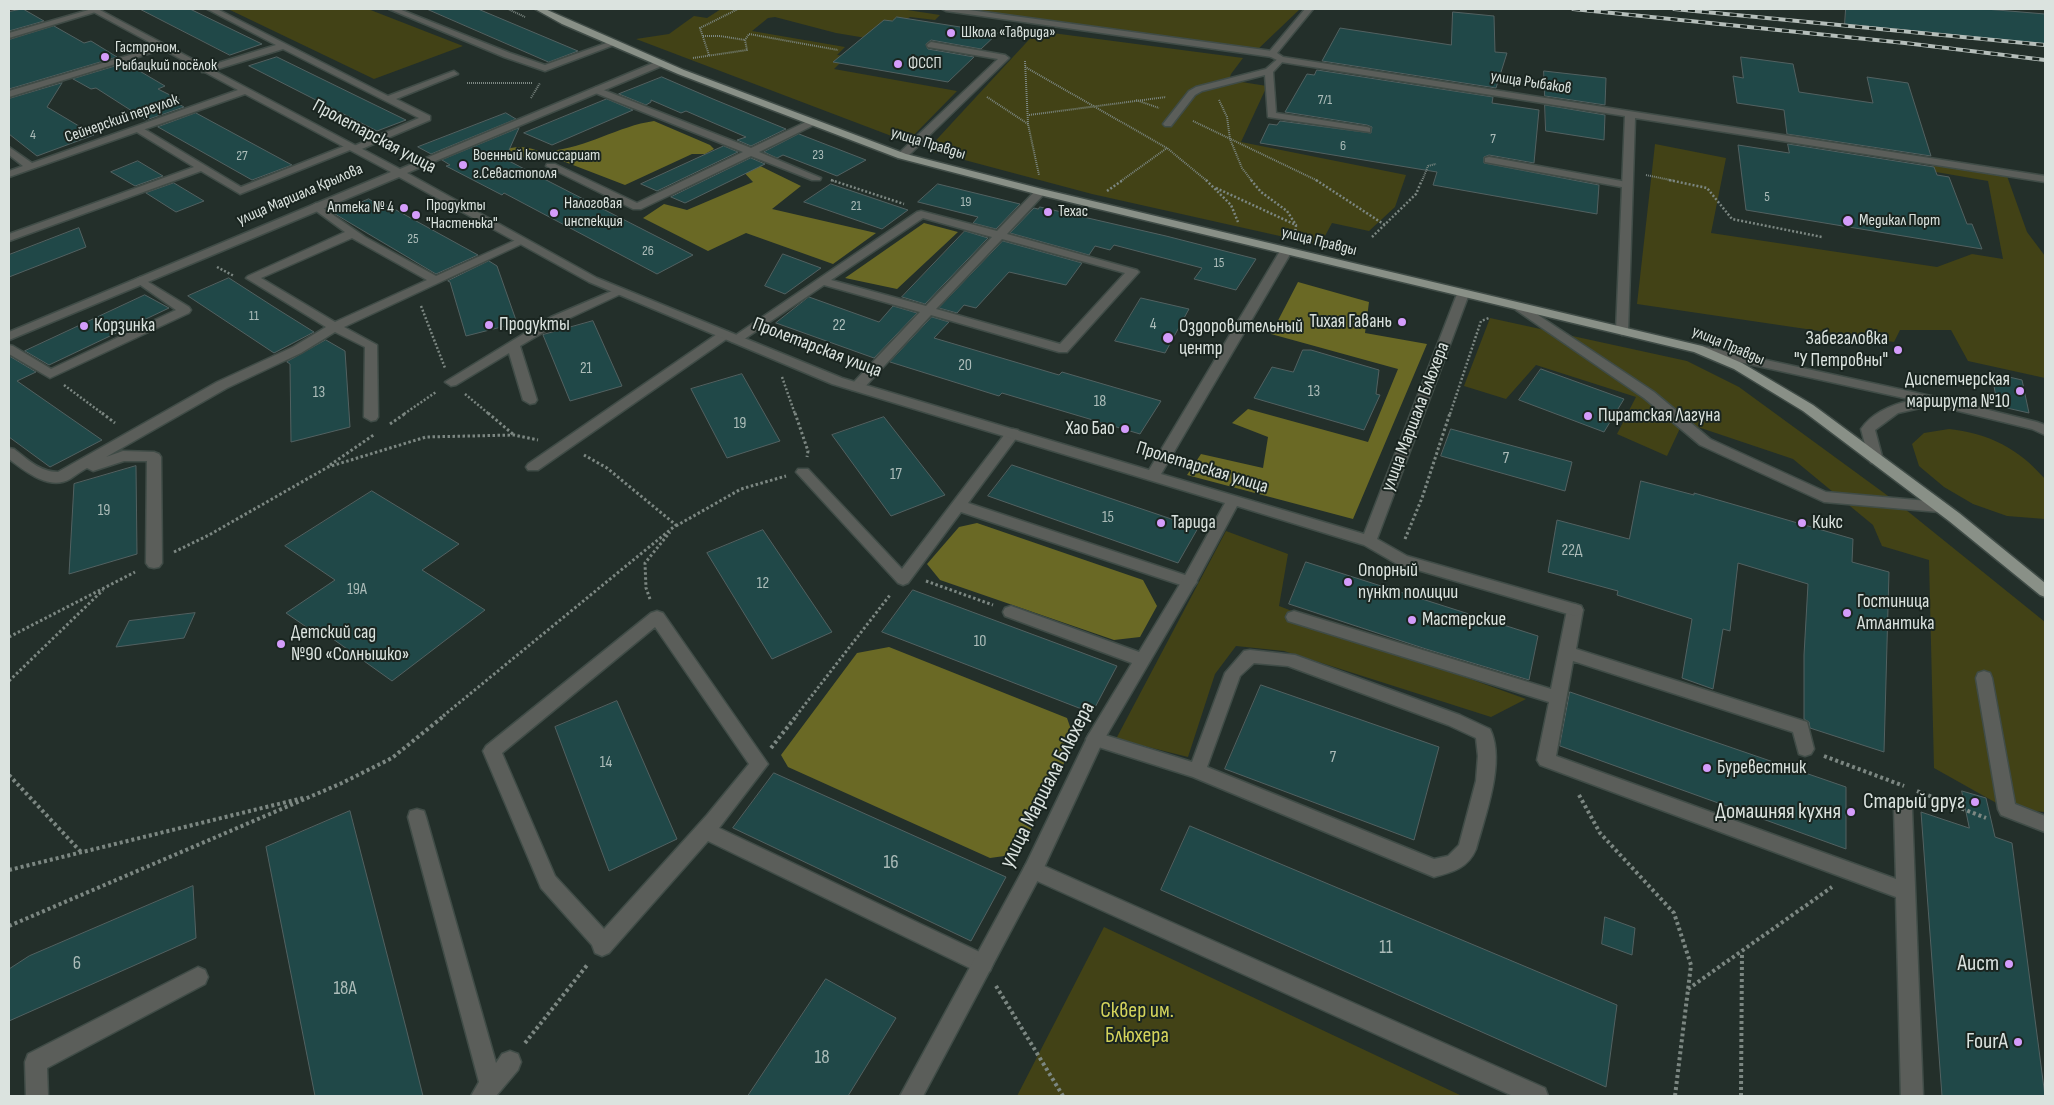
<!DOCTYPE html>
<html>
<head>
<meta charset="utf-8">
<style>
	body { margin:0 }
	#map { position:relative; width:2054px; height:1105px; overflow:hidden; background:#232f2a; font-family:"Sofia Sans Condensed",sans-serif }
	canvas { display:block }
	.frame { position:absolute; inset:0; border:10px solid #dbe3df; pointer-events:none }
</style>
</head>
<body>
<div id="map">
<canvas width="2054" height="1105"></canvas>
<div class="frame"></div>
</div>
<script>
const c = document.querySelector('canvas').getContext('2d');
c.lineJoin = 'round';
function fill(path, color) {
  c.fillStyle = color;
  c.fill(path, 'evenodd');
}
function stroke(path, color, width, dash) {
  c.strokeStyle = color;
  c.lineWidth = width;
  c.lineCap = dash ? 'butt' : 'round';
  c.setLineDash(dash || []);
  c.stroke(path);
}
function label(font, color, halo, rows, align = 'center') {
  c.font = font + ' "Sofia Sans Condensed",sans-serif';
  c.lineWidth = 4;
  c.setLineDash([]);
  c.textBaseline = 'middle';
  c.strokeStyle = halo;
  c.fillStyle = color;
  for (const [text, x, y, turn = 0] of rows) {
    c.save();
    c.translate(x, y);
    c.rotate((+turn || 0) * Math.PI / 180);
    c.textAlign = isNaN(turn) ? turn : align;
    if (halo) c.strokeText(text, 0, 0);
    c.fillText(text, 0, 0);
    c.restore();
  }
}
const green = new Path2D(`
	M228,9H368L463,46L374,79Z
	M721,9H901L940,15L935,20L910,17L878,40L836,33L775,17L768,18L752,31L845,47L837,55L847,56L834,69L957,91L913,136L902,140L636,39L669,34L694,16L707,18Z
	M968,9H1300L1256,51L1035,21Z
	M1037,31L1243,58L1231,74L1229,80L1267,86L1241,142L1406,175L1395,207L1369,231L1332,223L1320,245L1092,194L927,150Z
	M1655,144L1726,158L1711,233L1937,267L1972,254L2003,259L1988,181L1936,172L1932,164L2007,176L2027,232L2045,256V378L1968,361L1951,330H1900L1894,342L1637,304Z
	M1490,318L1687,361L1739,387L1895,501L2045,622V812L2007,809L1934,768L1929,560L1882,546L1873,525L1793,459L1683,422L1667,456L1617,434L1636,397L1536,365L1506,399L1464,386Z
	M1949,429C1990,434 2018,448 2045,479V519L2007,516L1973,504L1944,487L1919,466L1912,444L1924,433Z
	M1226,531L1288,554L1279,606L1448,671L1526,699L1491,717L1284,651L1236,646L1215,674L1188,757L1116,739Z
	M1104,927L1462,1096H1017Z`);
const forest = new Path2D(`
	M654,121L710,145L714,149L705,154H692L625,185L560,160H529L507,149C529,143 533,153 549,151C587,148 618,126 654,121Z
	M754,163L801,186L772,209L876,233L833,264L746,233L708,251L643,218L664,204L687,210L753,182L740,168Z
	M924,223L958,232L897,289L845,278Z
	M1298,282L1369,302L1365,333L1427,344L1353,519L1187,475L1201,454L1263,468L1268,437L1232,423L1248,409L1368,442L1398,369L1271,334Z
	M977,523L1143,580L1157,606L1140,637L1114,640L940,580L927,564L959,527Z
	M889,647L1067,718L1075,741L1019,854L990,858L788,767L781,755L857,653Z`);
const building = new Path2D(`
	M23,9L44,21L9,31V12Z
	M140,9H190L262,44L230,55Z
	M427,9H478L578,51L549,62Z
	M1846,9H1985L2045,14V44L1845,24Z
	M1453,12L1494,16L1495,52L1507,53L1496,88L1322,61L1340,28L1451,45Z
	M897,17L998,33L981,49L931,40L926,44L928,49L974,57L948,82L833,62L884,20L892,21Z
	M54,26L84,43L91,41L117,57L9,89V40Z
	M277,57L369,102L406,120L377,131L249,66Z
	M1741,57L1793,64L1799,92L1873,103L1867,77L1908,83L1931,156L1787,134L1784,110L1737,103L1733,76L1743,78Z
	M126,63L165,86L158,89L180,100L175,102L184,107L146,120L96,88L91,89L73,79Z
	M1317,70L1493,97L1492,103L1539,110L1534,163L1489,155L1484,157V163L1599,185L1597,214L1433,185L1437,172L1260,143L1269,124L1277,125L1280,121L1371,133L1372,127L1367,125L1285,112L1307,74L1314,75Z
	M1544,71L1606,78L1605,105L1545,96Z
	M662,77L713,99L786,129L751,146L737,140L746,137L686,111L681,113L651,100V102L646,105L619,94Z
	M62,83L47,107L94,135L37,156L9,134V99Z
	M607,99L633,110L552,145L524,133Z
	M1545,105L1605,115L1604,140L1546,131Z
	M196,113L292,165L252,180L158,127Z
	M506,113L516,119L431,154L418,147Z
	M519,128L505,159L693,255L657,274L504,193L502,195L446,166L450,165L442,160Z
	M799,134L866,160L837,176L783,155L777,158L764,152Z
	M1788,144L1934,167L1937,175L1949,177L1967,224H1972L1982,249L1746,210L1738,145L1789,153Z
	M724,146L738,152L657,191L641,184Z
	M751,158L765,164L685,203L671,197Z
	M138,161L163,176L135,186L111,172Z
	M174,183L204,201L176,212L146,193Z
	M831,184L908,210L882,229L804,202Z
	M938,184L1020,204L996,229L973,223L978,217L918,202Z
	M369,199L381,207L387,205L478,255L436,274L335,214Z
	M1040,207L1166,236L1256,259L1236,290L1194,279L1202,268L1114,245L1110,250L1095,246L1089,255L1010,233L1034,208L1038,209Z
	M79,228L86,247L9,277V255Z
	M965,231L988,238L925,304L902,297Z
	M1003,241L1082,263L1066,285L1009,272L976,308L964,305L957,313L939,308Z
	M783,254L821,268L785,294L765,286Z
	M489,261L497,266L517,323L466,336L450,282L448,281Z
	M229,278L274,307L314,332L274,353L188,296Z
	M145,295L169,308L49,365L25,351Z
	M809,297L879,322L893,306L917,313L874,358L776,323Z
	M1141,298L1189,309L1165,353L1115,341Z
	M932,317L949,322L934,338L1059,375L1062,372L1161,401L1140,434L1002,393L999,396L890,362Z
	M593,321L622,386L570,401L543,335Z
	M326,340L345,351L350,427L291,442L290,364L287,362Z
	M1303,350H1311L1379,370L1376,394L1380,395L1364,430L1254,398L1272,367L1293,372Z
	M11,357L36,372L17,381L102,440L50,467L9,437V358Z
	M1541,369L1624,399L1604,432L1519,400Z
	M1992,373L2022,380L2029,413L1998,406Z
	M742,374L780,441L727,458L691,389Z
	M884,417L945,495L891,516L832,435Z
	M1451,429L1572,462L1565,491L1441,456Z
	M1012,465L1198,528L1178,563L988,496Z
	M136,466L137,554L69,574L74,484Z
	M1641,481L1694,495V493L1853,539L1852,562L1889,572L1884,752L1810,728L1809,722L1804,719V655L1808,584L1738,563L1730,631L1723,629L1713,689L1682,678L1692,619L1617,595L1618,591L1548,572L1557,520L1629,539Z
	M372,491L459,544L422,570L485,610L392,681L326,634L321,637L286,613L335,580L285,546Z
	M763,530L832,632L772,659L707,553Z
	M1306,562L1538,636L1529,680L1426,649L1289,604Z
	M913,590L1080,652L1117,666L1092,713L882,632Z
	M195,613L184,638L116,647L129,621Z
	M1261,685L1439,747L1414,840L1225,769Z
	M1570,692L1846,787V849L1560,746Z
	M617,701L677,839L609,871L555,727Z
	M774,773L1006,877L971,941L733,828Z
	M1962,791L1986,798L1995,837L2012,843L2045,1096H1942L1921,812L1969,828Z
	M350,811L406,1028L423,1096H315L266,847Z
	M1190,826L1617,1005L1606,1087L1161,890Z
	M193,886L196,938L9,1021V969L29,956Z
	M1605,917L1635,928L1632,955L1602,944Z
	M826,979L896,1018L848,1096H748Z`);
const pathFar3 = new Path2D(`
	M508,9L525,17
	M703,36H720L745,40
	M709,55L700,28L738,9
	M693,58L747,50L745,40L749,34L838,50
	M1025,61L1028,124L1039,175
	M1025,67L1167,148L1207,181
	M467,83H533
	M987,97L1028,124
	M531,98L540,83
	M1136,100L1159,108
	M1219,100L1227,117L1230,139L1242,168L1252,181
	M1029,115L1166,97
	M1193,121L1318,181
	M1646,175L1675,181
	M831,180L834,181
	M1121,181L1167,148
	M1422,181L1428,166L1436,164`);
const pathFar2 = new Path2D(`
	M831,180L904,204
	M1206,180L1231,205L1238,222
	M1251,180L1261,192L1287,211L1296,225
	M1316,180L1385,225
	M1669,180L1707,188L1732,219L1822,237
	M1216,188L1296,225L1295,235
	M1107,191L1123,180
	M1372,237L1416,194L1422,180
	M217,267L234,276
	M421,306L445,368
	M782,377L795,414
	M64,385L103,414
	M465,394L489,414
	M404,414L436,392
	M1450,414L1481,321L1489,318`);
const pathFar1 = new Path2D(`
	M102,413L115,423
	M488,413L514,435
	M795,413L808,451L807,457
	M390,424L406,413
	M330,465L375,434
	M676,526L741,489L786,476
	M1405,539L1422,498L1450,413
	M174,552L209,535L328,467L426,437L514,435L538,440
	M926,581L993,605
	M650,599L646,588L645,563L670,532
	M9,637L135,572
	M9,681L103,590
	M443,716L676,525L607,468L584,455
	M796,716L890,595`);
const path = new Path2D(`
	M771,748L797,715
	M1824,756L1904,786
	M9,775L81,852
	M1917,791L1986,818
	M1579,795L1600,833L1674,913L1691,965L1675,1096
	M9,870L303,798
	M9,926L342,783L392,758L445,715
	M996,986L1063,1096
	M1688,989L1832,887
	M525,1043L588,964
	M1741,1096L1742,952`);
const lane = new Path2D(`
	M92,9L99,11L9,38V33Z
	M207,9H217L388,96L451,72L454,71L458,74L396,99L430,116V120L357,151L350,150L240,194L201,171L9,241V234L194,167L135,131V127H141L241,187L347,145L354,146L419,118L283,49L208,72H202V68L276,45Z
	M389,9H399L510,53L545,65L612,41L619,43L545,71L504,57Z
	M942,9H962L1272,51L1276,54L1272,57L946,11Z
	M931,42L1005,55L1009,58L906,158H898V154L998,59L928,47L927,45Z
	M160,46L167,48L9,97V91Z
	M1281,56L1285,59L1273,72L1276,113L1367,127L1370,128V132L1268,117L1265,75L1202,91L1195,95L1171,126H1165L1163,124L1189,91L1196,87L1266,69Z
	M596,87L751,148L810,120H816V124L759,152L821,178L820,180H812L751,156L641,209H633L546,166L547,164H555L637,203L743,152L593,92L591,90Z
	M1489,157L1627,182L1632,185L1627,188L1485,162V158Z
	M1040,189L1044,190L1045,192L1044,194L1007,234L1137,270L1139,272L1067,352H1059L931,315L862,390H852L851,387L852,384L920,312L824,285L740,342H732L730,339L917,212L921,211L997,231L1036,190ZM923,218L992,237L926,306L831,280ZM1002,239L1125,273L1060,344L936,309Z
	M316,203L365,237L436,276L518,239L522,238L528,241L344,327L377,345L378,417L376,420L371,421L364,417L365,347L335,332L301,353L227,388L106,457L123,451L154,452L159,454L161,457L162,563L159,567L154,568L149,567L146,563L147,461H124L93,471L87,468C81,471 76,475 70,479C49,491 25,471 9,459V448L14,449C27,459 40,472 58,472L217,382L293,347L326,327L246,278L248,276L345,232L312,208L311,206ZM352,238L427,280L335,322L261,278Z
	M140,277L189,307L191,310L189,313L50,378L9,354V345L13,346L51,369L176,310L136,282L134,280Z
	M619,288L623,289L625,291L623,293L559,323L520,346L537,400L535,403L530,404L523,400L509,353L456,385L451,386L445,382L551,317Z
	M1520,303L1654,392L1710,439L1826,492L1939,502L1944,503L1946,507L1944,511L1939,512L1824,502L1700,445L1644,398L1516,310L1514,307L1516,304Z
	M724,331L728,332L730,335L728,338L538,470H528L526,467L528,464L720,332Z
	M1702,346L1940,398L2037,422L2045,425V435L2032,429L1930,404L1929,406L1898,413L1875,430L1883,460L1881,463H1871L1869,460L1861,429C1873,412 1893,404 1913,400L1698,353L1696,350Z
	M1013,429L1018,430L1020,433L968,503L1194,578L1197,582L1194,586L1189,588L1184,586L961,512L908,583L903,585L898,583L796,472L798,469H808L902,569L1008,430Z
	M1575,604L1581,606L1583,610L1576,649L1807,722L1814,749L1811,754L1805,756L1799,754L1793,732L1573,661L1556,756L1896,879L1894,809L1897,803L1903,801L1909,803L1912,809L1923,1096H1901L1896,897L1540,765L1537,760L1549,702L1288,621L1286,617L1288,613L1294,611L1551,689L1567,610L1569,606Z
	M657,611L663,613L768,764L719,828L990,957L993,964L990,971L983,974L976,971L708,841L609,953L602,956L595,953L592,945L541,888L483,751L486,746L651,613ZM655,627L749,764L707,815L604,929L555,876L502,753Z
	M1250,650L1295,655L1460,715L1490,729C1506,761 1485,816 1476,849C1468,868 1453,872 1434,877L1193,777L1089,744L1086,739L1089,734L1095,732L1192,762L1225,673L1244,651ZM1254,663L1288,666L1448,725L1476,738L1478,756L1476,781L1459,845L1448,856L1434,859L1207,767L1240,676Z
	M1984,671L1990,673L1992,678L2015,804L2045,816V832L2001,815L1998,809L1976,678L1978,673Z
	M417,809L424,811L426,817L496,1063L502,1054L510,1051L518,1054L521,1062L518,1070L496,1096H471L479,1082L408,817L410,811Z
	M1033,861L1545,1088L1548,1096H1513L1026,876L1023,870L1026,864Z
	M198,967L205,970L208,977L205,984L47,1068L48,1096H26L25,1062L28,1054Z`);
const street = new Path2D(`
	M88,9H98L400,169L658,61H664V65L407,173L597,278L842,378L1149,470L1280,251L1286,248L1290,249L1292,251L1161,474L1364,534L1457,294L1459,292H1467L1469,294L1377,539L1407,556L1575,604L1581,606L1583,610L1581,614L1575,616L1397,564L1364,545L1237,506L1194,586L1102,743L1040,876L923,1096H900L1026,864L1089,734L1132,663L1005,616L1003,612L1005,608L1011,606L1139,652L1183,579L1225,503L832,384L589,282L399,177L9,340V332L391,172L245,94L9,177V171L23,166L9,155V147L32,163L238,90Z
	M1305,9H1313L1277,53L1283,57L2045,176V182L1635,118L1628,331L1622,335L1616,331L1625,116L1281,62L1269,56V52Z`);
const primary = new Path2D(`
	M535,9H545L684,70L906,154L1042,189L1702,346L1742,363L1813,405L1959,513L2045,583V597L2040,595L1949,521L1803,411L1734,369L1694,352L1040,195L898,158L678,74L562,24Z`);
const rail = new Path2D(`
	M1573,9L1905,43L2045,60
	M1674,9L2045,45`);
const markers = [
	[951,33,5,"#d49cfb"],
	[105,57,5,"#d49cfb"],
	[898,64,5,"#d49cfb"],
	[463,165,5,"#d49cfb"],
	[404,208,5,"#d49cfb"],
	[1048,212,5,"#d49cfb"],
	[554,213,5,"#d49cfb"],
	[416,215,5,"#d49cfb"],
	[1848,221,6,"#d49cfb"],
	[1402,322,5,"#d49cfb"],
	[489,325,5,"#d49cfb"],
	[84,326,5,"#d49cfb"],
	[1168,338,6,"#d49cfb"],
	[1898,350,5,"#d49cfb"],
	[2020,391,5,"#d49cfb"],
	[1588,416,5,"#d49cfb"],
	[1125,429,5,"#d49cfb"],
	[1161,523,5,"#d49cfb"],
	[1802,523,5,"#d49cfb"],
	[1348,582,5,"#d49cfb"],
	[1847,613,5,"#d49cfb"],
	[1412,620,5,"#d49cfb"],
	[281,644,5,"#d49cfb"],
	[1707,768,5,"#d49cfb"],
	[1975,802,5,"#d49cfb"],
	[1851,812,5,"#d49cfb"],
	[2009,964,5,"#d49cfb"],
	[2018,1042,5,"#d49cfb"]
];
const farNumbernames = [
	["7/1",1325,100],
	["4",33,135],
	["7",1493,139],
	["6",1343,146],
	["23",818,155],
	["27",242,156],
	["5",1767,197],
	["19",966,202],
	["21",856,206],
	["25",413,239],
	["26",648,251],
	["15",1219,263],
	["11",254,316]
];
const farPoinames = [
	["Школа «Таврида»",961,33],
	["Гастроном.",115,48],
	["Рыбацкий посёлок",115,66],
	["ФССП",908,64],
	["Военный комиссариат",473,156],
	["г.Севастополя",473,174],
	["Налоговая",564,204],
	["инспекция",564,222],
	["Продукты",426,206],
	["\"Настенька\"",426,224],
	["Аптека № 4",394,208,"right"],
	["Техас",1058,212],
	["Медикал Порт",1859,221]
];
const farStreetnames = [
	["улица Рыбаков",1531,83,9],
	["Сейнерский переулок",122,119,-19],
	["улица Правды",928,144,17],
	["улица Маршала Крылова",300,195,-23],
	["улица Правды",1319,242,14],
	["улица Правды",1728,346,23]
];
const numberNames = [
	["4",1153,325],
	["22",839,326],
	["20",965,366],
	["21",586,369],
	["13",1314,392],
	["13",319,393],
	["18",1100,402],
	["19",740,424],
	["7",1506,459],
	["17",896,475],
	["19",104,511],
	["15",1108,518],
	["22Д",1572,551],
	["12",763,584],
	["19А",357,590],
	["10",980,642],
	["7",1333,758],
	["14",606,763]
];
const streetNames = [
	["Пролетарская улица",374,137,28],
	["Пролетарская улица",817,348,21],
	["улица Маршала Блюхера",1416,417,-69],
	["Пролетарская улица",1202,468,17]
];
const poiNames = [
	["Тихая Гавань",1392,322,"right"],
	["Продукты",499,325],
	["Корзинка",94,326],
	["Оздоровительный",1179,327],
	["центр",1179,349],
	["Забегаловка",1888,339,"right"],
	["\"У Петровны\"",1888,361,"right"],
	["Диспетчерская",2010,380,"right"],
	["маршрута №10",2010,402,"right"],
	["Пиратская Лагуна",1598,416],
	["Хао Бао",1115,429,"right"],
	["Тарида",1171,523],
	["Кикс",1812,523],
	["Опорный",1358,571],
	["пункт полиции",1358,593],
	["Гостиница",1857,602],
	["Атлантика",1857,624],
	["Мастерские",1422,620],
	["Детский сад",291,633],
	["№90 «Солнышко»",291,655],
	["Буревестник",1717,768]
];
const nearNumbernames = [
	["16",891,863],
	["11",1386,948],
	["6",77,964],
	["18А",345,989],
	["18",822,1058]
];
const nearStreetnames = [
	["улица Маршала Блюхера",1048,785,-63]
];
const nearPoinames = [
	["Старый друг",1965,802],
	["Домашняя кухня",1841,812],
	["Аист",1999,964],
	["FourA",2008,1042]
];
const nearParknames = [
	["Сквер им.",1137,1011],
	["Блюхера",1137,1036]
];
fill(green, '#424216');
fill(forest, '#6a6925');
fill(building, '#204848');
stroke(building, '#526161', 1);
stroke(lane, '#404c47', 3);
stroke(street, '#404c47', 3);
stroke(primary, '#404c47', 3);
stroke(pathFar3, '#7c8782', 2, [1, 1]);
stroke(pathFar2, '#7c8782', 2.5, [2, 2]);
stroke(pathFar1, '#7c8782', 3, [2.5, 2.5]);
stroke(path, '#7c8782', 4, [3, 3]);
fill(lane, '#5b5e5a');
fill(street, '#5b5e5a');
fill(primary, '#899087');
stroke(rail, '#b5beba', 4);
stroke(rail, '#1a2520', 2.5, [7]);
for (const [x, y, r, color] of markers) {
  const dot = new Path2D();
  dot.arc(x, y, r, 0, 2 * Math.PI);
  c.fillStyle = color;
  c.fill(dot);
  stroke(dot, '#1a2520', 2);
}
label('14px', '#acbcb9', null, farNumbernames);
label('16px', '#dbe3df', '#1a2520', farPoinames, 'left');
label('16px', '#dbe3df', '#1a2520', farStreetnames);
label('16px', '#acbcb9', null, numberNames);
label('19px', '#dbe3df', '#1a2520', streetNames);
label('19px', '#dbe3df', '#1a2520', poiNames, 'left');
label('19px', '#acbcb9', null, nearNumbernames);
label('22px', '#dbe3df', '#1a2520', nearStreetnames);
label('22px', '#dbe3df', '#1a2520', nearPoinames, 'right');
label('22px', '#d4d35b', '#1a2520', nearParknames);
</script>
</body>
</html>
